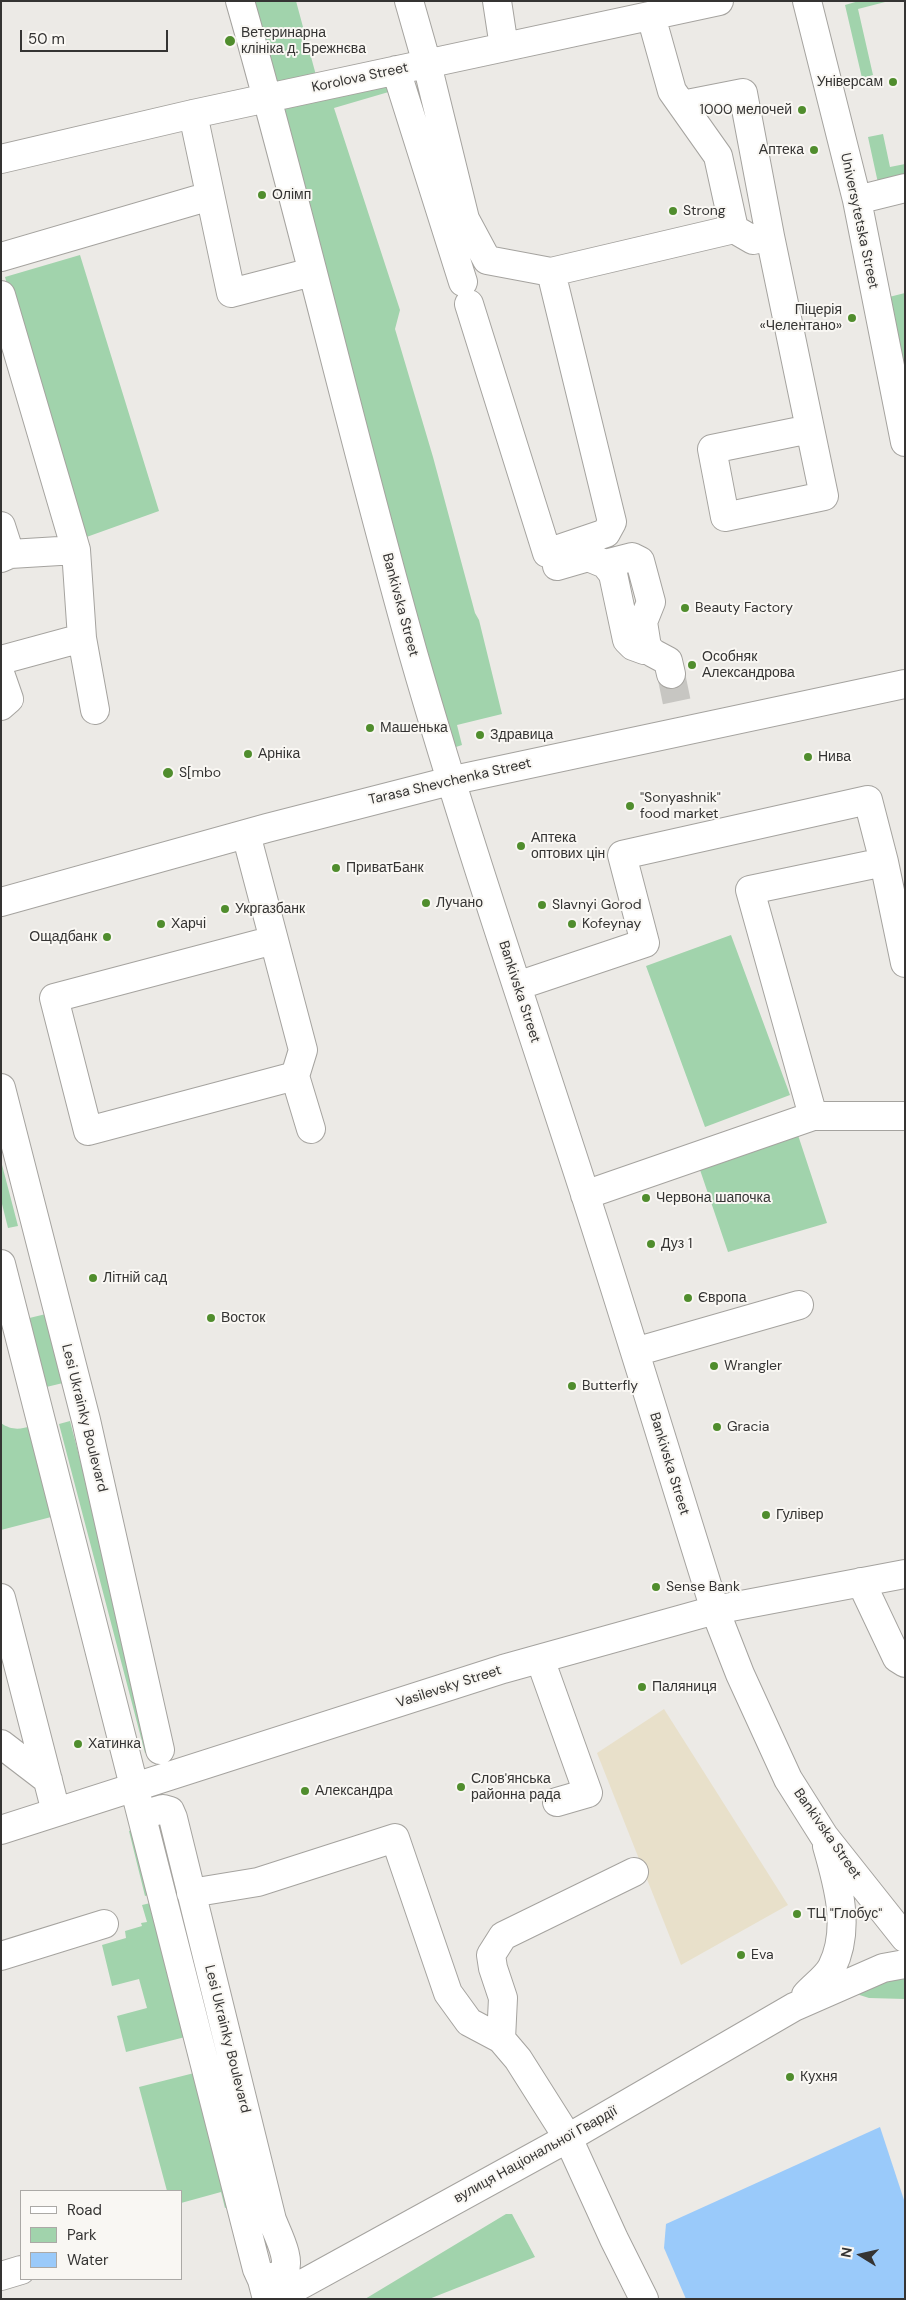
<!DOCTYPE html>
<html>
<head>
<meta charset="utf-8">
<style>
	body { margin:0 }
	#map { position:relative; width:906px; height:2300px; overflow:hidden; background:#eceae6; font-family:"DM Sans",sans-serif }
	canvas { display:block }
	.frame { position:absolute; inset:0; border:2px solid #353433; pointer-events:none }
	.legend { position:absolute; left:20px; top:2190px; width:162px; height:90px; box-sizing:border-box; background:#f9f7f3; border:1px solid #aba9a6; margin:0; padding:6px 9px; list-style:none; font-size:15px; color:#353433 }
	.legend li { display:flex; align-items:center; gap:10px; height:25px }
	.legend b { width:25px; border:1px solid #aba9a6 }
	.north { position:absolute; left:836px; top:2230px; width:50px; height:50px; -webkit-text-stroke:4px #f9f7f3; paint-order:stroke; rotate:280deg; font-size:14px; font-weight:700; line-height:20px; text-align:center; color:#353433 }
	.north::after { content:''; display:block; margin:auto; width:18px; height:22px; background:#353433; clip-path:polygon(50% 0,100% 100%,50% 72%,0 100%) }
	.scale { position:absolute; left:20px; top:30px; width:148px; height:22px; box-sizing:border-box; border:2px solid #353433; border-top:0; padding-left:6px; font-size:15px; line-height:18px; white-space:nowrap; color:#353433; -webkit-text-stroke:4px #f9f7f3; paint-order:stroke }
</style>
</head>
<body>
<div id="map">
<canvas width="906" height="2300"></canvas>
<div class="frame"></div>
<ul class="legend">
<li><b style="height:6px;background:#fff"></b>Road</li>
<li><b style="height:14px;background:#a1d3ac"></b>Park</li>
<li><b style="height:14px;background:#9acafa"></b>Water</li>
</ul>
<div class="north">N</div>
<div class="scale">50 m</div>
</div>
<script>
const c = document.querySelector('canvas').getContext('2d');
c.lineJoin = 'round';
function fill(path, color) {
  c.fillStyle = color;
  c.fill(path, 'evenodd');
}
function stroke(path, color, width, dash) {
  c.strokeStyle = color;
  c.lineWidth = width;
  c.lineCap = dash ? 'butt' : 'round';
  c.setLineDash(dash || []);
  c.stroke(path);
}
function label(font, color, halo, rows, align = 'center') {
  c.font = font + ' "DM Sans",sans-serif';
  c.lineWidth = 4;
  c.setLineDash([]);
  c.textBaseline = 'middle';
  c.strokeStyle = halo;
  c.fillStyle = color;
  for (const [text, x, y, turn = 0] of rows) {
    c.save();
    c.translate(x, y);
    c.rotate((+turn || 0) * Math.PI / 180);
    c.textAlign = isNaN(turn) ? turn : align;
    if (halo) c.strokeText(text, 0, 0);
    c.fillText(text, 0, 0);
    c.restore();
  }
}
const commercial = new Path2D(`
	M664,1709L788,1905L681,1965L597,1753Z`);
const green = new Path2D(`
	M246,1H296L317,79L271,90Z
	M859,1H889L858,9L873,75L862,78L845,5Z
	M389,80L392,91L334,108L400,310L395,329L433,457L475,613L479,620L502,714L457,725L462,745L450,749L379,474L286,127L277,106Z
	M883,134L890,167L905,164V177L878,183L868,137Z
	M80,255L159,511L81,539L5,277Z
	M905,293V394L885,298Z
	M731,935L790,1095L705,1127L646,966Z
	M798,1135L827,1223L728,1252L699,1167Z
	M1,1161L18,1226L8,1228L1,1200Z
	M46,1314L63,1383L38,1389L21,1320Z
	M70,1421L156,1750L145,1753L59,1424Z
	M1,1423C12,1431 21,1429 32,1426L55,1516L1,1530Z
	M166,1821L182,1883L168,1887L153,1825Z
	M142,1828L158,1892L145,1896L129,1831Z
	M163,1900L197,2034L126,2052L117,2016L147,2008L139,1979L112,1986L102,1945L126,1938L125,1931L142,1926L141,1923L147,1922L142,1905Z
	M894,1978L905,1979V1999L869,1998L847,1991Z
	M206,2070L241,2204L225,2208L221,2192L181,2203V2191H167L139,2087Z
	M506,2214H512L535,2257L429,2299H365Z`);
const water = new Path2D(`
	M880,2127L905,2203V2299H686L664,2248L666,2224Z`);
const minorTunnel = new Path2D(`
	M671,674L679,713`);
const minor = new Path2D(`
	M240,1C302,217 352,437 413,653C465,834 526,1012 584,1191C629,1330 671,1470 715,1610L740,1674L788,1779L824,1836L905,1938
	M409,1L427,64L465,219L487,260L551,272
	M497,1L504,47
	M807,1L857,200L905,442
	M396,70L463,282
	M682,105L743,93L770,236
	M193,114L231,293L312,272
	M1,159L193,114L719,1
	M857,200L905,188
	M734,229L753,240L770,236L824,496L725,517L712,449L810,429
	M1,257L210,196
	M1,295L76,550L82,638L95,710
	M469,304L547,553L606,533L612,522L551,272L734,229L718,156L672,91L651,16
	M1,526L10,554L1,558
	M10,554L76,550
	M605,564L613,574L627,640L633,646L644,650
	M557,566L588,557L605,564L632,557L640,561L651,602L643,622L647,647L653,653L668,661L671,674
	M1,660L82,638
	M1,676L9,699L1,706
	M246,834L303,1050L295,1076L311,1129
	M884,862L905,963
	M1,902L267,828L454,780L905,684
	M274,940L54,998L88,1131L295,1076
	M517,986L645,943L622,855L868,800L884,862L750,890L813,1116H905
	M1,1088L86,1420L160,1750
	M585,1195L813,1116
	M1,1264L257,2269L262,2280L267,2299
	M635,1352L799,1305
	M861,1582L897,1658L905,1663
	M1,1598L56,1812
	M540,1659L588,1793L557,1802
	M1,1744L48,1780
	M142,1815L163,1809L170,1811L173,1818L272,2220C276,2231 294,2264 282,2273C277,2277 268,2278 262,2280
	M1,1830L503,1669L715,1610L905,1574
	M191,1893L258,1882L395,1838L448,1993L469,2022L501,2039L518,2059L568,2138L614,2239L644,2299
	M1,1956L104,1924
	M806,1995C814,1986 827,1977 832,1967C851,1929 838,1884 827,1846
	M501,2039L503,1998L493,1968L491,1955L503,1936L634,1872
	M1,2276L21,2270
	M275,2299L568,2138L794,2007L883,1968L905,1964`);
const markers = [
	[230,41,6,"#508d2d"],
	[893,82,5,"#508d2d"],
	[802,110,5,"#508d2d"],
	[814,150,5,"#508d2d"],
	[262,195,5,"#508d2d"],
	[673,211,5,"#508d2d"],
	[852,318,5,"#508d2d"],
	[685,608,5,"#508d2d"],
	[692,665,5,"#508d2d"],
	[370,728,5,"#508d2d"],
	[480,735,5,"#508d2d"],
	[248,754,5,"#508d2d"],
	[808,757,5,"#508d2d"],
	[168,773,6,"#508d2d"],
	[630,806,5,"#508d2d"],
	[521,846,5,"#508d2d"],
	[336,868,5,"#508d2d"],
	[426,903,5,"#508d2d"],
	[542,905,5,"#508d2d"],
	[225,909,5,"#508d2d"],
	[161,924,5,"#508d2d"],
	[572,924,5,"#508d2d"],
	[107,937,5,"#508d2d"],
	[646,1198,5,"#508d2d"],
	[651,1244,5,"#508d2d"],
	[93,1278,5,"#508d2d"],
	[688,1298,5,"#508d2d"],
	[211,1318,5,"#508d2d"],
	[714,1366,5,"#508d2d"],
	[572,1386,5,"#508d2d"],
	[717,1427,5,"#508d2d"],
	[766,1515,5,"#508d2d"],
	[656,1587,5,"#508d2d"],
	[642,1687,5,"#508d2d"],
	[78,1744,5,"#508d2d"],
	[461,1787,5,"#508d2d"],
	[305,1791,5,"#508d2d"],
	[797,1914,5,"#508d2d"],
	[741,1955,5,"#508d2d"],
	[790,2077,5,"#508d2d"]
];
const poiNames = [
	["Ветеринарна",241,33],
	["клініка д. Брежнєва",241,49],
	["Універсам",883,82,"right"],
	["1000 мелочей",792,110,"right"],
	["Аптека",804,150,"right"],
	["Олімп",272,195],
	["Strong",683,211],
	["Піцерія",842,310,"right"],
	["«Челентано»",842,326,"right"],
	["Beauty Factory",695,608],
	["Особняк",702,657],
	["Александрова",702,673],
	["Машенька",380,728],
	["Здравица",490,735],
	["Арніка",258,754],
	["Нива",818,757],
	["S[mbo",179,773],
	["\"Sonyashnik\"",640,798],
	["food market",640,814],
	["Аптека",531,838],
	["оптових цін",531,854],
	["ПриватБанк",346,868],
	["Лучано",436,903],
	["Slavnyi Gorod",552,905],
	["Укргазбанк",235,909],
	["Харчі",171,924],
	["Kofeynay",582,924],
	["Ощадбанк",97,937,"right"],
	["Червона шапочка",656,1198],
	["Дуз 1",661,1244],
	["Літній сад",103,1278],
	["Європа",698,1298],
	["Восток",221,1318],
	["Wrangler",724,1366],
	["Butterfly",582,1386],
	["Gracia",727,1427],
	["Гулівер",776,1515],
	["Sense Bank",666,1587],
	["Паляниця",652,1687],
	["Хатинка",88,1744],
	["Слов'янська",471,1779],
	["районна рада",471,1795],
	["Александра",315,1791],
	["ТЦ \"Глобус\"",807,1914],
	["Eva",751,1955],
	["Кухня",800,2077]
];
const streetNames = [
	["Korolova Street",360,78,-12],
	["Universytetska Street",859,221,78],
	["Bankivska Street",400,605,75],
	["Tarasa Shevchenka Street",450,782,-13],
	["Bankivska Street",519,992,72],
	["Lesi Ukrainky Boulevard",84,1418,76],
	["Bankivska Street",669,1464,73],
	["Vasilevsky Street",449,1687,-18],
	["Bankivska Street",827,1834,55],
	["Lesi Ukrainky Boulevard",227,2039,76],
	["вулиця Національної Гвардії",536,2155,-29]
];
fill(commercial, '#e8e0ca');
fill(green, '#a1d3ac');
fill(water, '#9acafa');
stroke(minorTunnel, '#c7c6c2', 28, [28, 14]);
stroke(minor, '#a5a39f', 30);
stroke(minor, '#fff', 28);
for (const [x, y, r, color] of markers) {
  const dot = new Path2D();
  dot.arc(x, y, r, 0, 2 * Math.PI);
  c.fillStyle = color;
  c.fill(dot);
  stroke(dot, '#f9f7f3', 2);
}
label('14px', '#353433', '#f9f7f3', poiNames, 'left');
label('14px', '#353433', '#f9f7f3', streetNames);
</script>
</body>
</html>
